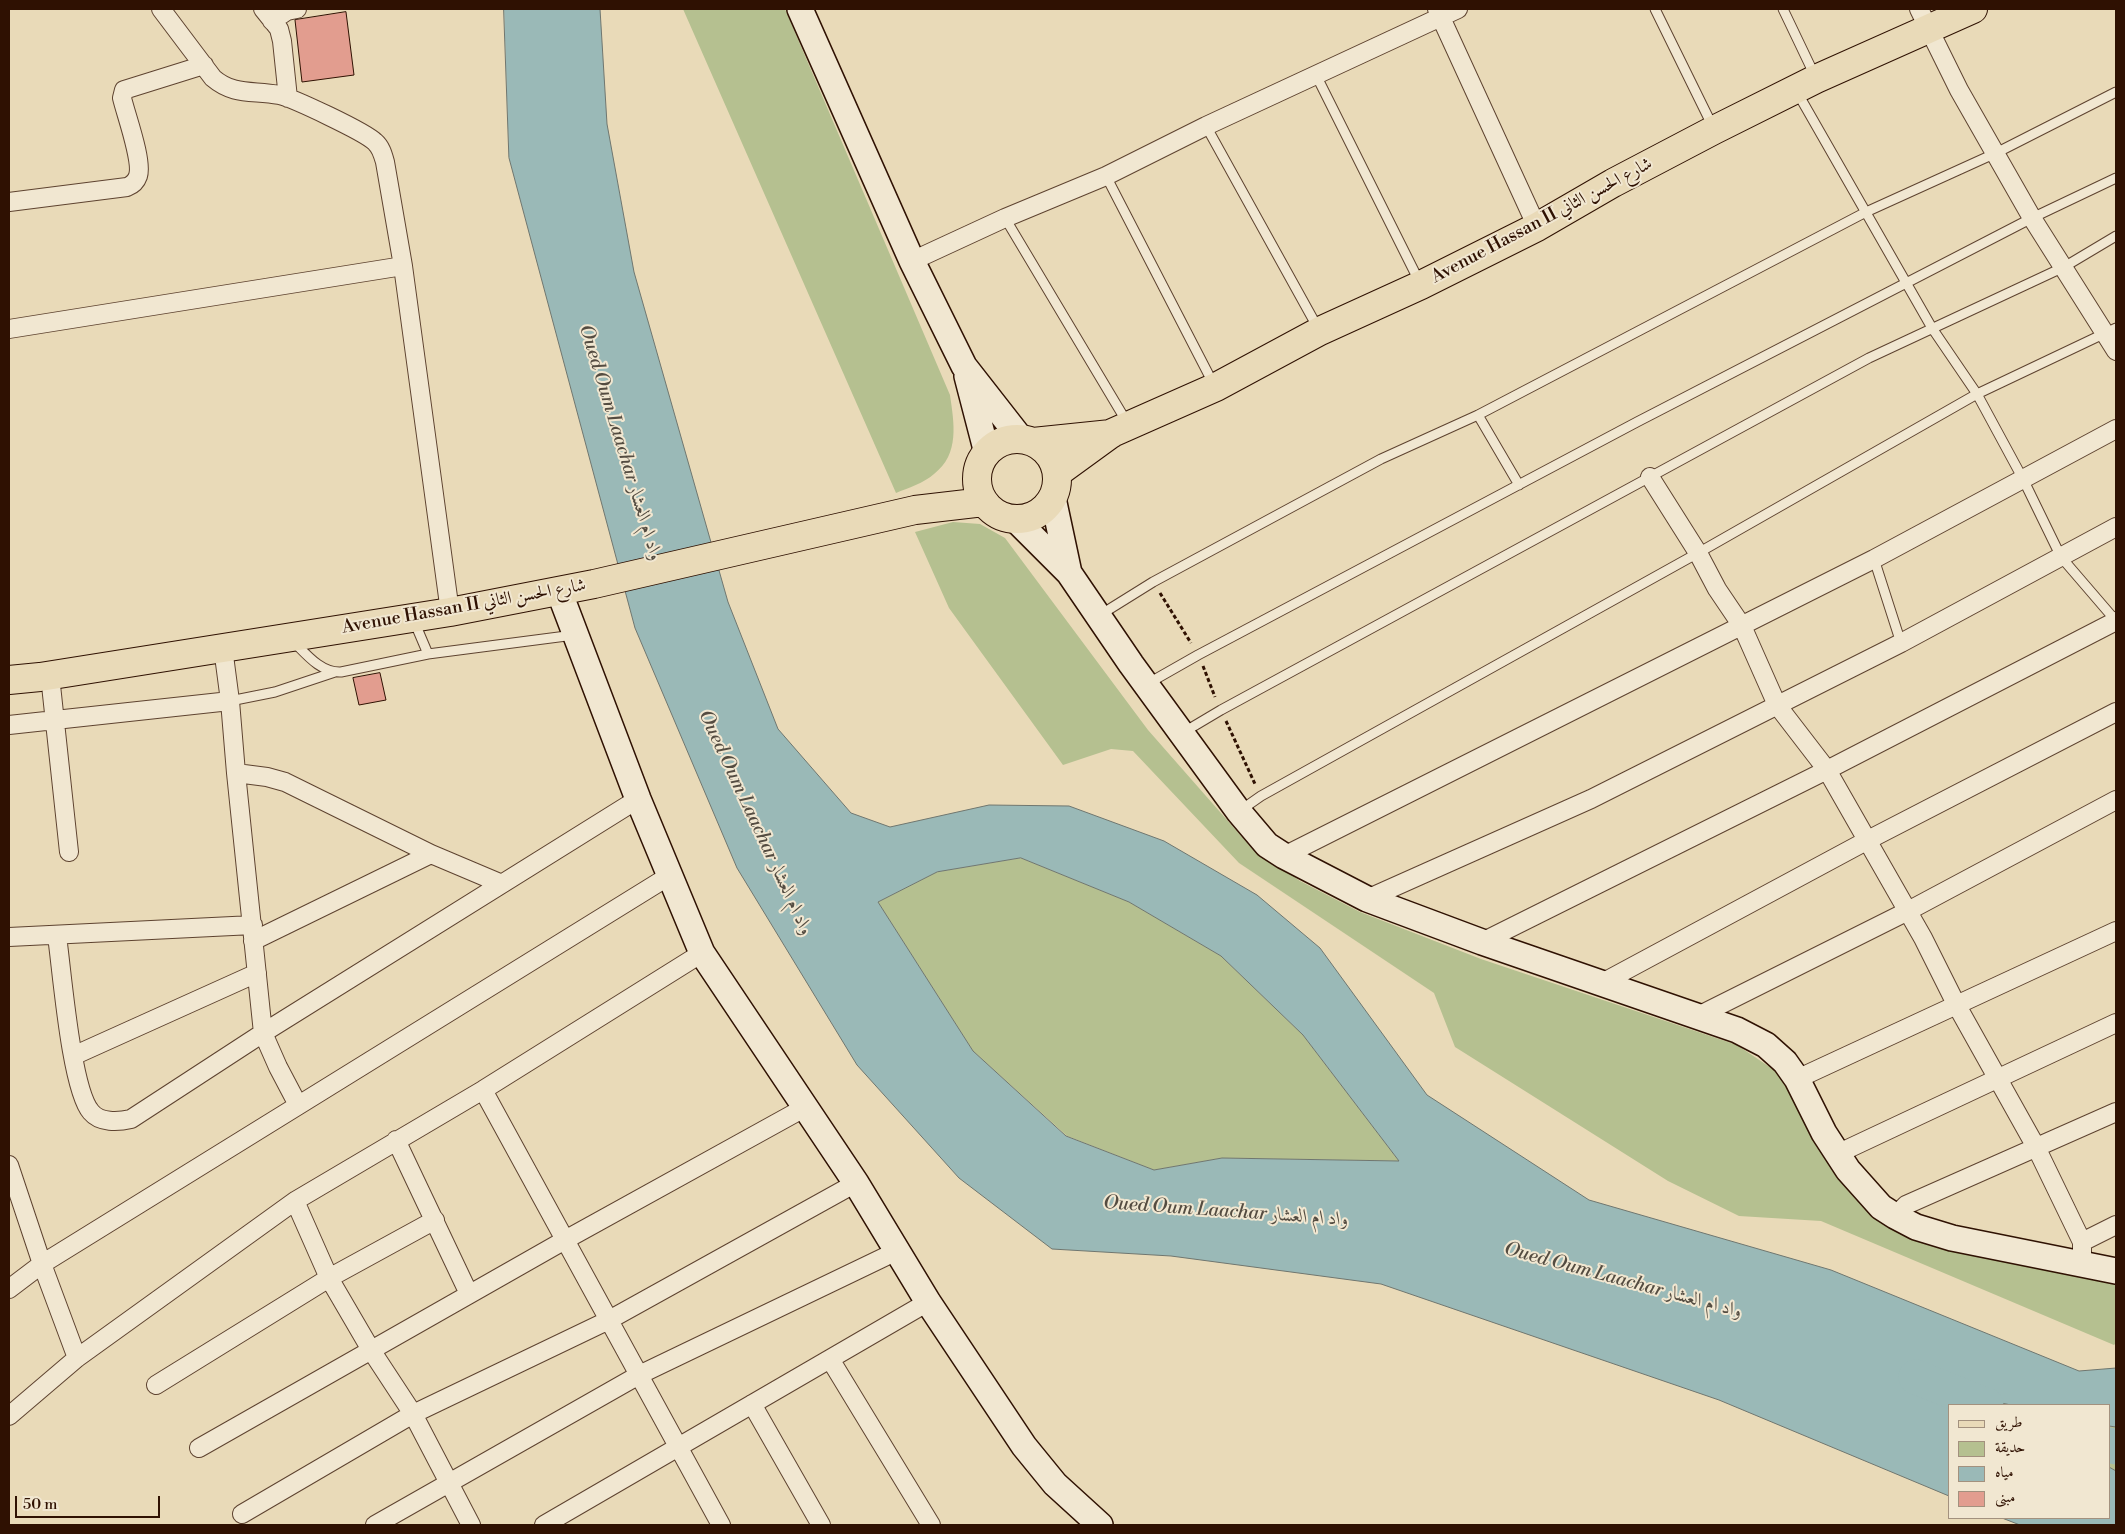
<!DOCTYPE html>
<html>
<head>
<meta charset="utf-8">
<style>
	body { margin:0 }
	#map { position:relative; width:2125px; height:1534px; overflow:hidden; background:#e9dab8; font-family:"Libre Bodoni",Amiri,serif }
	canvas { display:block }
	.frame { position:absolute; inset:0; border:10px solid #2f1102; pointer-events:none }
	.legend { position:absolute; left:1948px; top:1404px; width:162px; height:115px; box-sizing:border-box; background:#f1e7d1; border:1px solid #a3917e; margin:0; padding:6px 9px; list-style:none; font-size:15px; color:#2f1102 }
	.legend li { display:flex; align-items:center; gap:10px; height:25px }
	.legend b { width:25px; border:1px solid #a3917e }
	.scale { position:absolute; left:15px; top:1496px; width:145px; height:22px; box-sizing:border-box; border:2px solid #2f1102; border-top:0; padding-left:6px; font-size:15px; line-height:18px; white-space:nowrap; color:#2f1102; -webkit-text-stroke:4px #f1e7d1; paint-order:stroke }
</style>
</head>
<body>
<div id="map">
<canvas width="2125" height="1534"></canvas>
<div class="frame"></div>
<ul class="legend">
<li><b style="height:6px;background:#e9dab8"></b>طريق</li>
<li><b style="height:14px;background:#b5c090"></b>حديقة</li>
<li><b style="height:14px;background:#9ab9b7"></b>مياه</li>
<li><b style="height:14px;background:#e29d8f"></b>مبنى</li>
</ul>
<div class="scale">50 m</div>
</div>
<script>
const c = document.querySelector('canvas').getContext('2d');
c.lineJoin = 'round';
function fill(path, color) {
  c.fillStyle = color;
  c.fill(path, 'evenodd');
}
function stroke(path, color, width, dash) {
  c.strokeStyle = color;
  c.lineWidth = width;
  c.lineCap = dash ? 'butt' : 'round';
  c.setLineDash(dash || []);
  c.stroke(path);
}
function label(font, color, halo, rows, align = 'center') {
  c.font = font + ' "Libre Bodoni",Amiri,serif';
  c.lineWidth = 4;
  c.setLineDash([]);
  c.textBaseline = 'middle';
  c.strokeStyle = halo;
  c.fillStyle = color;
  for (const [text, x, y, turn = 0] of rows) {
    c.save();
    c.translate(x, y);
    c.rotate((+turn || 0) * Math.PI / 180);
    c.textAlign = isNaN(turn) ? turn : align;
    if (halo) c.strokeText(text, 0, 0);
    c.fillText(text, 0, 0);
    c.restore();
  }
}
const green = new Path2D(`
	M683,9H785L950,395C954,423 960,454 934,474C924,483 908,488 896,493Z
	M953,522L980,524L1005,538L1148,730L1249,845L1300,881L1360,912L1481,959L1737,1045L1780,1074L1877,1215L2116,1278V1343L2114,1345L1821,1221L1739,1216L1668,1181L1455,1047L1434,993L1239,863L1133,751L1111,749L1063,765L949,608L915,532Z
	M1021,858L1129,902L1221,956L1303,1035L1399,1161L1222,1158L1154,1170L1067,1136L973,1051L878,902L937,872Z
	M1960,1395L2011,1405H1980Z
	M2109,1426L2116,1427V1471L2109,1467Z`);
const water = new Path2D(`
	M504,9H600L607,124L634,272L728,602L778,729L851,813L890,827L989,805L1069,806L1164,841L1257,895L1320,948L1427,1095L1589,1200L1831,1270L2079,1371L2116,1368V1427L2109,1426V1405H2011L1962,1395L1980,1405H1949V1496L1719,1400L1381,1284L1171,1256L1052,1249L959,1178L857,1065L737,868L635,628L509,158ZM1021,858L1129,902L1221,956L1303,1035L1399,1161L1222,1158L1154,1170L1066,1136L973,1051L878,902L937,872Z
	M2109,1467L2116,1471V1525H2020L2002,1518H2109Z`);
const river = new Path2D(`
	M1916,1377L1986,1405
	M2109,1445L2116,1447`);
const building = new Path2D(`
	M346,12L354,75L302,82L295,20Z
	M380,673L386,700L359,705L353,678Z`);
const path = new Path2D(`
	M1160,593L1191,643
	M1203,666L1215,697
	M1226,721L1255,784`);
const lane = new Path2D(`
	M1655,9L1713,127
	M1783,9L1815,76
	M1316,75L1420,283
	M1797,92L1932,328L1977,394L2023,479L2061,557L2116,621
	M1206,126L1319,330
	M1106,176L1214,385
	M1005,218L1128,424
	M1478,415L1519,485
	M1874,559L1901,643
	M1100,615L1153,582L1381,459L1478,415L1866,212L1996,153L2116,92
	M293,641C306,654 321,673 341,672L428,654L414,621
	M428,654L574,635
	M1147,684L1198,655L1637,422L2032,218L2116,178
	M230,701L275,692L335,672
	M1184,732L1221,710L1869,358L2064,267L2116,236
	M1241,810L1261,796L1698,553L1977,394L2116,328`);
const street = new Path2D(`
	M161,9L213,78C234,96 253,90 279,95C293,98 365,132 375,142C381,147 383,155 385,162L403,266L450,612
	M263,9L279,29L282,41L288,98
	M1437,9L1537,227
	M1919,9L1959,90L2032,218L2116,351
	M272,21L287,11L297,9
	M9,202L127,187C132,185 136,182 138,176C143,161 126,115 122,98L124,90L204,65
	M912,261L1005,218L1106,176L1206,126L1458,9
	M9,329L403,266
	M1650,477L1698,553L1717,589L1742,626L1777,705L1827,770L1923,938L1956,1004L2036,1147L2082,1242V1264
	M223,648L230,701L236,773L263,1033L278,1067L298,1105
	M50,676L69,852
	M9,725L230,701
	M236,773L267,777L285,782L431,854
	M1284,856L1874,559L2116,429
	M1367,899L1591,799L1901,643L2116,527
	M57,936C62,971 71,1089 91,1112C100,1123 118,1122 131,1119L263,1033L638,799
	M9,937L253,925
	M253,941L431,854L502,884
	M1482,942L1827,770L2116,621
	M1602,983L1868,840L2116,712
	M1698,1016L1908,911L2116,800
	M73,1056L257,973
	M1797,1079L2116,931
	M483,1090L721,1525
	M396,1140L469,1294
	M1837,1154L2116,1023
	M9,1165L42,1264L77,1358
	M295,1201L329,1278L371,1350L413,1414L471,1525
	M1895,1216L1906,1205L2116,1112
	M2082,1242L2116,1225
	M9,1289L42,1264L669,876
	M830,1359L931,1525
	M156,1385L329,1278L435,1220
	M752,1404L821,1525
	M9,1416L77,1358L295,1201L483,1090L702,953
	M199,1448L565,1240L804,1108
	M242,1514L413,1414L609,1320L856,1183
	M375,1525L639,1375L897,1251
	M544,1525L928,1302`);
const secondary = new Path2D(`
	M800,9L912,261L964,366L1021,439
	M967,376L987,453
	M1053,498L1069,573
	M1016,520L1069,573L1131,664L1239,812L1267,845L1284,856L1367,899L1482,942L1737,1030L1766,1045L1785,1062L1797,1079L1824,1133L1848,1170L1881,1207L1895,1216L1916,1227L1952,1238L2116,1271
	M559,591L638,799L702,953L856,1183L928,1302L1024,1446L1055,1484L1100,1525`);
const primary = new Path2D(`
	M977 479a40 40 0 1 1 80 0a40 40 0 1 1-80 0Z
	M1033,442L1111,434
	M1057,473L1112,433L1216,387L1320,331L1421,285L1537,227L1613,183L1714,130L1816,79L1973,9
	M9,680L40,677L450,612L594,584L915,510L984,502`);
const streetNames = [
	["Avenue Hassan II شارع الحسن الثاني",1542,221,-28],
	["Avenue Hassan II شارع الحسن الثاني",464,607,-10]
];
const waterNames = [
	["Oued Oum Laachar واد ام العشار",620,443,73],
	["Oued Oum Laachar واد ام العشار",755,823,65],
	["Oued Oum Laachar واد ام العشار",1226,1212,4],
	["Oued Oum Laachar واد ام العشار",1623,1281,15]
];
fill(green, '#b5c090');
fill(water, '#9ab9b7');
stroke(water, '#6f766f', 1);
stroke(river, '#9ab9b7', 35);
fill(building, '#e29d8f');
stroke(building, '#2f1102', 1);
stroke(lane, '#5e4330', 11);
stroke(street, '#5e4330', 20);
stroke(secondary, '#2f1102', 28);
stroke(primary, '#2f1102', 30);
stroke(path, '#2f1102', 3, [4, 2.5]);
stroke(lane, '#f1e7d1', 9);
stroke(street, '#f1e7d1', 18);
stroke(secondary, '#f1e7d1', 25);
stroke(primary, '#e9dab8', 28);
label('18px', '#2f1102', '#f1e7d1', streetNames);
label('italic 19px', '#544c41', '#f1e7d1', waterNames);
</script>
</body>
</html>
